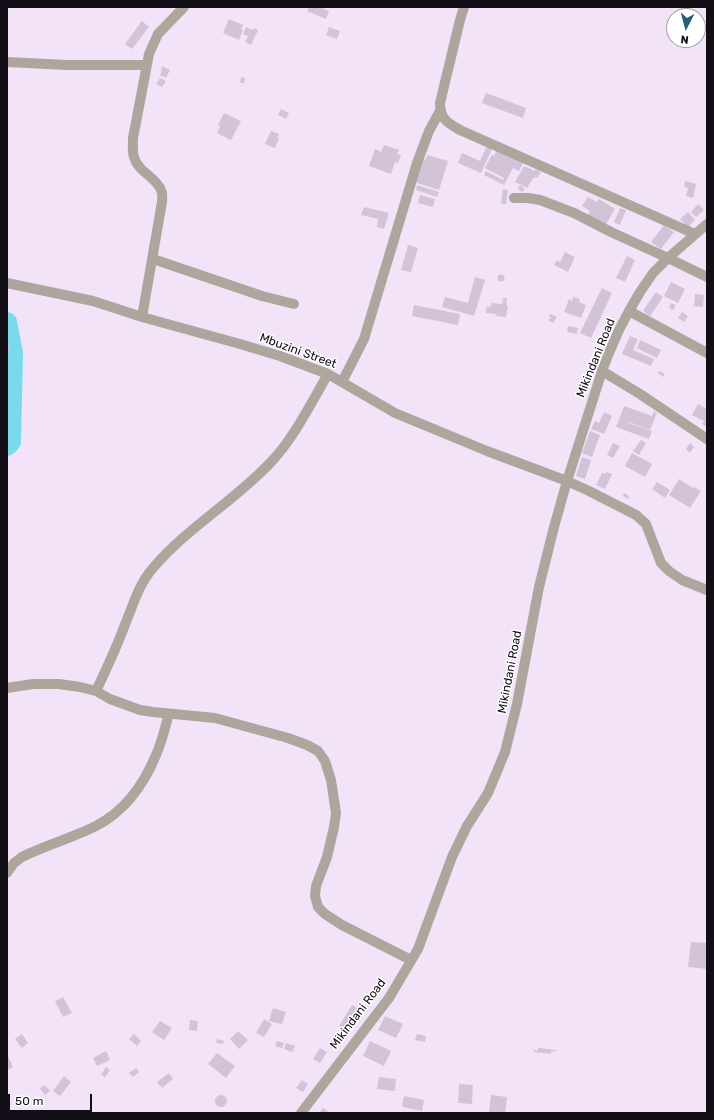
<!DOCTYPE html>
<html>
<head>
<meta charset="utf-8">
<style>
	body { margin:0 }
	#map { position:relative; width:714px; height:1120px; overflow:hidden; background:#f3e3f9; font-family:Rubik,sans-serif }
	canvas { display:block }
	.frame { position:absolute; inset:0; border:8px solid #130e16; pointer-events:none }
	.north { position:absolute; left:666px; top:8px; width:40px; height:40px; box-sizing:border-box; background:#fff; border:1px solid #a19fa2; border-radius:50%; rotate:186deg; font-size:11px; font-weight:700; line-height:16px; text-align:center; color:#130e16 }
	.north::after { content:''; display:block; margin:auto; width:14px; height:18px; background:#265d78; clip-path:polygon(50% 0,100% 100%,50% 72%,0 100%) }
	.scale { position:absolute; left:8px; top:1094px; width:84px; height:18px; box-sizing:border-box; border:2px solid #130e16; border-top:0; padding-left:5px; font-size:12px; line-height:14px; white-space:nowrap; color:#130e16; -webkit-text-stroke:3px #fff; paint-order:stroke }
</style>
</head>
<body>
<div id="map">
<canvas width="714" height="1120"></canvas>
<div class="frame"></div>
<div class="north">N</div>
<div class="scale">50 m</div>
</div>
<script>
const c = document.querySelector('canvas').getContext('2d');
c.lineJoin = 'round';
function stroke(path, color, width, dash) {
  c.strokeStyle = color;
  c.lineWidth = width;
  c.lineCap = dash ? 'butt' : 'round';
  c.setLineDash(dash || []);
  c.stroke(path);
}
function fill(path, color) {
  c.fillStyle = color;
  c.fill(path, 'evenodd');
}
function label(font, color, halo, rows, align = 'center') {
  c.font = font + ' Rubik,sans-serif';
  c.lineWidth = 3;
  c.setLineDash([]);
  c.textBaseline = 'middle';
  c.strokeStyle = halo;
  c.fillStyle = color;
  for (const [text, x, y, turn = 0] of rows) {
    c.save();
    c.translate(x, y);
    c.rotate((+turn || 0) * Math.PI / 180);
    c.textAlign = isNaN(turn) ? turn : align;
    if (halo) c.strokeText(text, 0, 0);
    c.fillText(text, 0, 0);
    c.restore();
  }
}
const river = new Path2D(`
	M7,322L13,353L11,442L7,446`);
const building = new Path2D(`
	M309,7H320L329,11L326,19L307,11Z
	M229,19L243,25L241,29L243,30L239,40L223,33Z
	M142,21L149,27L132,49L125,44Z
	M246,27L253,30L254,28L258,30L251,45L245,42L248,36L243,34Z
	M329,27L340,31L337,39L326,35Z
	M162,66L170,70L166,78L160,75L162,71L161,70Z
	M241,77L245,78L244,83H240Z
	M160,78L166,81L162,87L156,84Z
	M486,93L526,108L523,118L482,103Z
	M281,109L289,113L286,119L278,115Z
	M224,113L241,121L231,140L217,133L220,127L218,125Z
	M271,131L279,134L277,138H279L275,148L265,144Z
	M384,145L399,150L397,154L401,155L398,163L395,162L391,174L369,166L375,149L381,152Z
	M487,146L492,149L481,173L458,163L462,153L480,161Z
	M497,150L523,163L519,171L513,168L504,185L484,175L486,171L503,180L504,178L485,168L492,155L494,156Z
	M427,155L448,161L439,190L414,182L421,159L425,160Z
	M524,166L535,171L536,169L541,172L537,178L534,177L527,188L515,182Z
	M685,181L696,184L693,198L686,196L688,188L684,187Z
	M417,185L439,192L437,197L416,190Z
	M520,185L525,189L522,192L518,189Z
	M503,189L508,190L506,204H501Z
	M420,195L435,199L433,207L418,203Z
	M588,197L597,202L599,199L615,209L605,226L588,215L590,211L582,206Z
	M698,204L704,210L696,217L691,212Z
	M364,207L389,213L384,229L377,227L378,219L361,215Z
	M620,208L626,210L620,225L614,222Z
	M688,212L695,220L688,227L680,219Z
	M664,225L674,232L661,249L651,242Z
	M408,245L418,248L411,272L401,270Z
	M565,252L575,257L568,272L554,265L557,260L560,262Z
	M627,256L635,260L625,282L616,278Z
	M497.5 278a3.5 3.5 0 1 1 7 0a3.5 3.5 0 1 1-7 0Z
	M475,277L485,280L474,316L442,307L445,297L468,303Z
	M671,282L685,289L678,303L664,296Z
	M602,288L612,293L591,338L580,333Z
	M656,292L663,297L650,316L643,311Z
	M695,294L704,295L703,307L694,306Z
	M573,297L580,299L579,302L586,305L581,318L564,312L569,299L572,301Z
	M503,298H507L506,305L508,306L506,317L496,316L497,314L486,313L487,306L491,307V303L502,304Z
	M671,303L676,305L673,310L669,308Z
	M414,305L460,314L458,325L412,316Z
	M682,312L688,316L684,322L678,318Z
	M550,314L557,317L553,323L548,320L551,318L549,316Z
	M568,326L578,328L577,334L567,332Z
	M630,336L638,339L633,350L654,359L651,366L622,354Z
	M640,340L661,350L657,358L637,348Z
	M7,345H9L8,355H7Z
	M659,371L665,374L663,377L658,373Z
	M698,404L707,409V427L702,424L704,421L692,415Z
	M624,406L652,416L654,411L657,413L650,430L629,422V423L652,431L649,439L616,427Z
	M604,412L612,416L604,434L591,429L595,421L599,423Z
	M590,431L600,435L592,457L582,453Z
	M641,440L646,443L639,455L633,451Z
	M613,443L620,446L613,458L607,455Z
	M690,443L694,447L690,453L686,449Z
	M632,453L652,464L645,477L625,466Z
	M582,457L591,460L585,479L576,476Z
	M606,472L612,474L605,489L596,485L602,473L605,474Z
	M679,479L693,488L694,487L701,491L690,508L669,495Z
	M657,482L670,490L665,498L652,489Z
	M624,493L629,496L628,499L623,496Z
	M691,942L707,943V969L688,967Z
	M63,997L72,1013L63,1017L55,1001Z
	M352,1005L361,1010L348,1031L339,1026Z
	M273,1008L286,1012L282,1024L269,1021Z
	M385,1016L403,1024L396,1038L378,1030Z
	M264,1019L272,1024L264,1037L256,1033Z
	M190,1020L198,1021L197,1031L189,1030Z
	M160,1021L172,1028L164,1040L152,1032Z
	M238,1031L248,1040L239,1049L230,1039Z
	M22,1034L28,1043L22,1048L15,1039Z
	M134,1034L141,1041L137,1046L129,1039Z
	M417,1034L426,1036L425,1042L415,1040Z
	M217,1039L224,1041L223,1044L216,1043Z
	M332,1040L339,1044L337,1048L329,1045Z
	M277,1041L284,1043L282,1048L275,1046Z
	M370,1041L391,1051L384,1066L363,1056Z
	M286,1043L295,1046L292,1052L284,1049Z
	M320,1048L327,1052L320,1063L313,1059Z
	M538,1048L556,1050L555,1052L551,1051V1054L534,1052V1050L538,1051Z
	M106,1051L110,1060L97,1066L93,1058Z
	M217,1053L235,1066L226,1078L208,1064Z
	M7,1054L13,1067L7,1070Z
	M106,1067L110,1070L105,1077L101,1075Z
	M136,1068L139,1072L133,1077L129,1073Z
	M169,1073L173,1079L162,1088L157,1082Z
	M64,1076L71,1082L60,1096L53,1091Z
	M379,1077L396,1079L395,1091L377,1089Z
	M302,1080L308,1084L303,1092L296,1088Z
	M459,1084L473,1085L472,1104L458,1103Z
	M45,1085L50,1091L45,1095L40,1088Z
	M215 1101a6 6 0 1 1 12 0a6 6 0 1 1-12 0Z
	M491,1095L507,1097L505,1113H489Z
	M404,1096L424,1100L422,1111L402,1107Z
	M323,1108L330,1113H319Z`);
const minor = new Path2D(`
	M464,7L460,20L440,103C440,119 448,123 460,130L695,234
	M7,62L67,65H147
	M514,198H528L540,200L574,213L611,232L668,258L707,277
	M153,259L262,296L294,304
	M7,283L93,301L142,317L240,344L280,356L328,374L395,413L487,451L567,481L589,491L636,515L646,524L661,563L669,571L682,580L707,590
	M629,311L707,353
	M142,317L162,202C162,198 163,194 161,190C156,177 138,172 134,157C132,151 133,144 133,138L149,54L158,34L184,7
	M602,371L640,394L707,439
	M342,382L364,339L417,163L429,131L440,111
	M7,688L33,684H59L80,687L96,691L110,699L140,710L153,712L215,718L288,738L307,745L318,751L325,761L331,780L336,813L334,827L327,857L316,886L315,896L318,907L325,914L342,925L411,960
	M96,691C106,670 116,649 124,627C133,606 138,585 153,568C188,527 236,500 272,461C295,436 311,403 328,374
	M7,873L14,863L22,857C46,845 72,838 96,826C125,811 144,784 156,755C162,742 165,727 169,714
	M301,1113L389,998L418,949L452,857L467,826L488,793L505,752L517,704L539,587L554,527L567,481L602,371L609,353L619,330L629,311L640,292L653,273L668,258L707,224`);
const streetNames = [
	["Mbuzini Street",298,351,20],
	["Mikindani Road",596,358,-68],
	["Mikindani Road",510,672,-79],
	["Mikindani Road",358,1014,-53]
];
stroke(river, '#7adaeb', 20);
fill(building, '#d2c3d8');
stroke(minor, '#aca69d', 10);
label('12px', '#130e16', '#fff', streetNames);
</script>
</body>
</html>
